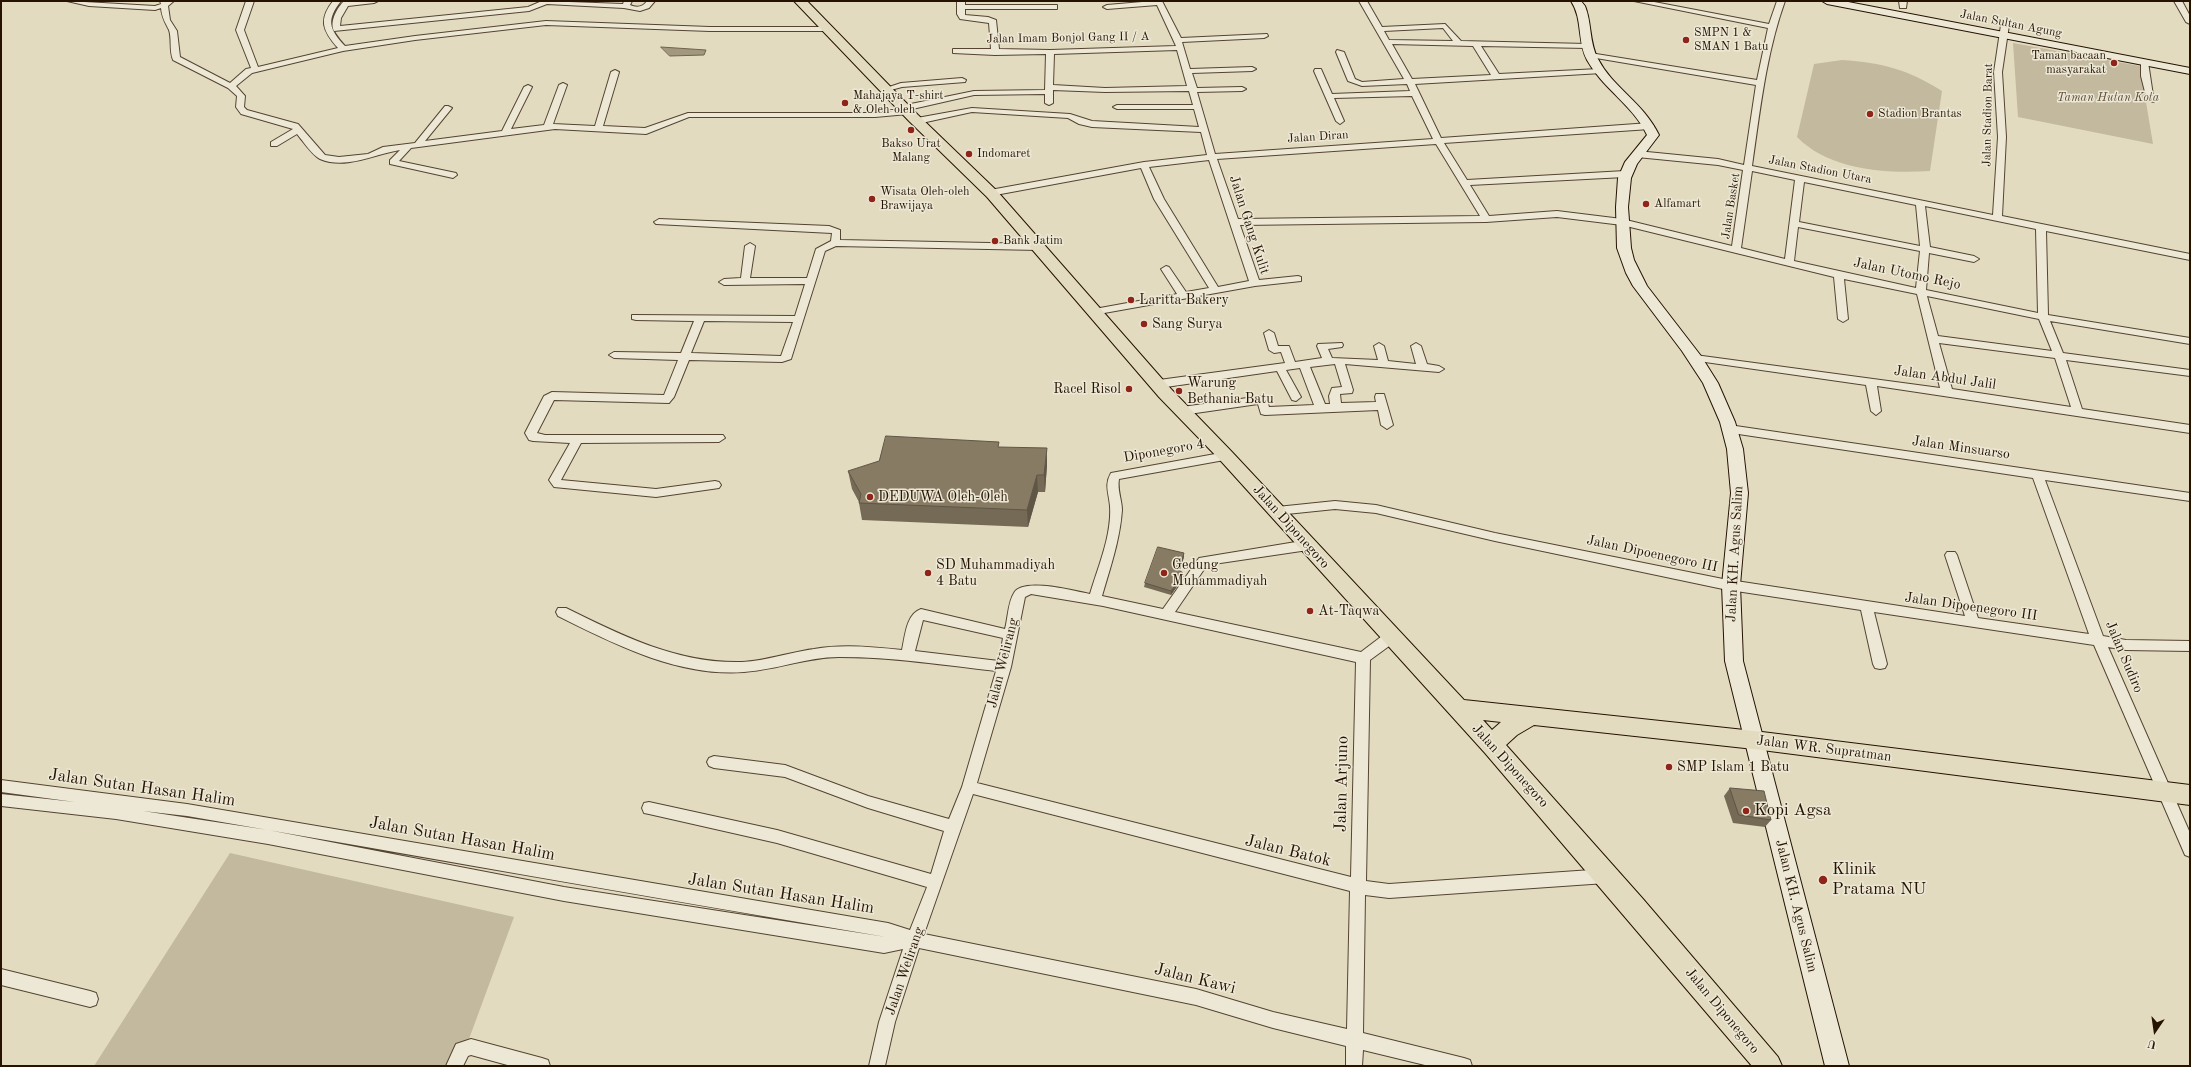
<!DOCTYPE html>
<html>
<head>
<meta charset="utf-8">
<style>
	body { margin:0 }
	#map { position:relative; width:2191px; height:1067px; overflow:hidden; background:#e3dbc0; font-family:"Old Standard TT",serif }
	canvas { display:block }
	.frame { position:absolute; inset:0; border:2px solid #251200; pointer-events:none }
	.north { position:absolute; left:2135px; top:1011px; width:40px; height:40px; -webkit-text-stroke:3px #ede8d6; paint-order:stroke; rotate:193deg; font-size:11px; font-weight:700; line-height:16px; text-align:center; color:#251200 }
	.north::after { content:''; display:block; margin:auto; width:14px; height:18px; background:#251200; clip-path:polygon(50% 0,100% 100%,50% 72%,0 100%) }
</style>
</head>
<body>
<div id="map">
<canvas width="2191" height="1067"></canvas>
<div class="frame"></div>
<div class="north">U</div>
</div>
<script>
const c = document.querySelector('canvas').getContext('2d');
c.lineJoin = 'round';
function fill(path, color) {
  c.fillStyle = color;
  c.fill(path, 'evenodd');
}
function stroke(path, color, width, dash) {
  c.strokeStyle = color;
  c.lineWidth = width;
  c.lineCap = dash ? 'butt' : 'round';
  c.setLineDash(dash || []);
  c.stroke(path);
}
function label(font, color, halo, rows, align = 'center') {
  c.font = font + ' "Old Standard TT",serif';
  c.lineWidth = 3;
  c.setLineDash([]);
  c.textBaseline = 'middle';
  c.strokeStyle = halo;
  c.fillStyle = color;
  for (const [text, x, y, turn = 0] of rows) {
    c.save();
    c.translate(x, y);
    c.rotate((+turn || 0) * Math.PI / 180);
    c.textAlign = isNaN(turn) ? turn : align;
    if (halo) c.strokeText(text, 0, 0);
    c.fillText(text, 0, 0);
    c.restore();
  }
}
const green = new Path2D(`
	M2013,43L2140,66L2153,144L2018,117Z
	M1842,60C1883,63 1907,69 1942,91L1930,171C1886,174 1829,170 1797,137L1814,64Z
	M230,853L514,917L459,1066H94Z`);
const water = new Path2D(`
	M661,47L706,50L704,55L670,56Z`);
const street = new Path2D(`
	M67,1L155,6L161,4L160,1H174L168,6L170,20L177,31L180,57L230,83L246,69L251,68L236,30L246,1H254L244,30L258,67L338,48C323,31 318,20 333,1H341C326,20 329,29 345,46L415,36L546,21L710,27H827L831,29L827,31H710L546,25L415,40L343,51L252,73L236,86L245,96L244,107L247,110L298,124L325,155L339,157L368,154L383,147L415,143L445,106H448L452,108L425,141L502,131L524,87L528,85L532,87L511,129L544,125L559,85L563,83L567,85L553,124L595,126L611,72L615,70L619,72L603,126L645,128L688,113H875L902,110L900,108L901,106L974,91L1045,90L1046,54L995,55L953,53V49H991L989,23L960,19L957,14V1H965V5H1057V9H965V15L988,17L996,20L999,49L1050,50L1176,46L1157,5L1107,9L1103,7L1107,5L1154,1H1162L1181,38L1267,34L1268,36L1264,38L1182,42L1190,69L1252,67L1256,69L1252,71L1192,73L1197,88L1242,87L1246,89L1242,91L1197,92L1215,154L1433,139L1412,96L1334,98L1344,121L1340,124L1336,121L1314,71L1315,69H1321L1332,94L1410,91L1407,84L1362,86L1348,81L1336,52L1337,50L1344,52L1355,79L1362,82L1404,79L1359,1H1367L1382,27L1445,24L1461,41L1587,44L1591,46L1587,48L1481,46L1499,74L1599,69H1602V73L1415,84L1441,138L1650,123L1654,126L1650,129L1444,143L1467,180L1625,171L1629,174L1625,177L1470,185L1489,216L1557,211L1622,219L1732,246L1743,170L1718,165L1637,157L1633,154L1637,151L1718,159L1744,165L1756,85L1590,57L1586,55L1590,53L1757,80L1768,28L1634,1H1649L1769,24L1777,1H1785C1766,54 1760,111 1752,166L1993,215L1998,137L1994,72L2001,25L2005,23L2009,25L2002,72L2006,137L2002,216L2190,254V260L2046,231L2048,315L2190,338V344L2050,321L2063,353L2190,370V376L2066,360L2082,409L2190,425V433L1877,386L1881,411L1876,415L1871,411L1866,385L1691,360L1690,358L1695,355L1940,388L1917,294L1844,279L1848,319L1843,322L1838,319L1834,277L1622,225L1557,217L1486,222L1240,225L1259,280L1298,276L1301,277V281L1255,286L1093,315L1088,312L1089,310L1177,294L1161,269L1166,266L1169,267L1186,292L1209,288L1154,199L1141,168L990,196L986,193L990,190L1144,162L1207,155L1201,132L1092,127L1079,124L1068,118L972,112L917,124L913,121L917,118L972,108L1070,114L1092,121L1199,127L1194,109H1117L1113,107L1117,105H1193L1189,91L1105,92L1053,90V103L1049,105L1045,103V94L974,95L908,110L912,112L908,114L875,117H689L646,134L555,129L411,148L399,161L456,173L457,175L453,178L390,164V160L400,150C375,154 346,170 320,159C312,155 303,141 297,134L277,146H271V142L293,129L241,114L236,107L237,96L228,88L173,60C169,50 172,39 169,30C165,22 162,18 161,8L155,10L89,6ZM1443,28L1453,41L1389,40L1384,31ZM1392,44L1473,46L1491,75L1412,79ZM1177,50L1187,86L1105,88L1053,85L1054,54ZM1436,144L1480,216L1238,219L1217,159ZM1209,160L1249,281L1218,287L1164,199L1149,167ZM1752,171L1795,180L1785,259L1741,248ZM1804,182L1916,205L1920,246L1799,222ZM1925,206L2036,229L2038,313L1926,290L1929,253L1974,262L1979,259L1974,256L1930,247ZM1798,227L1920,251L1916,288L1794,261ZM1927,296L2039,319L2052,351L1938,336ZM1939,343L2055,358L2071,407L1952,389Z
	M344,1H378L374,3L348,6L341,18L340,26L528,7L542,1L623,4L624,1H632L630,5C637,8 643,7 647,1H655L649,8L640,11L624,8L547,4L529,11L334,31C329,21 338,7 344,1Z
	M1899,1H1907L1906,8H1900Z
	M2174,1H2182L2190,16V24L2186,22Z
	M2141,60L2148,62L2154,102L2147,100L2141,76Z
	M962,78L966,80L965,82L902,87L887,91L883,89L901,83Z
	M659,219L829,226L840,230V240L1039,244L1044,247L1039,250L836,246L825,251L791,359L782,362L689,360L674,397L669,403L554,400L537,433L545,435H723L725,438L719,442L581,443L561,480L656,489L715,481L719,482L721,485L719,488L656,497L554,487L549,480L570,443L533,441L529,440L525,433L544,396L552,392L664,395L678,360L614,358L609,355L614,352L681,353L694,321L636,320L632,319V315L795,316L805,284L724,285L719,282L724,279L741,278L745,246L750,243L755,246L750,278H807L816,249L831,241L832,233L656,224L654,222ZM704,321L793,322L781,356L691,353Z
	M1269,330L1274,333L1278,346H1289L1295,362L1322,358L1317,346L1318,344L1342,343L1343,345L1342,347L1328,349L1332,358L1378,360L1374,346L1379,343L1384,346L1388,361L1416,364L1411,346L1416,343L1421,346L1427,364L1439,366L1444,369L1439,372L1345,364L1353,390L1352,393L1340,394L1341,403L1376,402L1375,397L1376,394H1384L1393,425L1387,429L1381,425L1378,410L1265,415L1261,414L1258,404L1182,415L1177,411L1182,407L1262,396L1266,397L1269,407L1314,405L1300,368L1286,370L1301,397L1296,401L1292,400L1277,371L1159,388L1154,384L1159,380L1285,363L1281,352L1274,353L1269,350L1264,333ZM1335,364L1342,387L1332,388L1329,396L1330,404H1325L1310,367Z
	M1729,425L2190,493V501L2045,480L2103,636L2126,640L2190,641V651L2126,650L2108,647L2190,833V857L2185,855L2094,645L1874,612L1887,664L1885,668L1880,669L1875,668L1873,664L1861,610L1723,589L1495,541L1376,513L1335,509L1277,515L1271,511L1277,507L1335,501L1376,505L1495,533L1723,579L1965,616L1945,555L1947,552H1955L1957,555L1978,618L2089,634L2033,478L1725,432L1723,429L1725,426Z
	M1226,452L1230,453L1232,456L1230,459L1119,479C1117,490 1122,500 1122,510C1120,540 1110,568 1102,596L1163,609L1199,558L1308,540L1312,542L1314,545L1312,548L1308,550L1207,565L1175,612L1361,652L1386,633L1391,632L1396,633L1397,637L1396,641L1370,660L1366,881L1389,884L1606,869L1611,871L1614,876L1611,881L1606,883L1389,898L1365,895L1363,1033L1464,1058L1470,1060L1472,1066H1429L1363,1050L1362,1066H1346V1046L1273,1028L1196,1005L919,948L895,1022L885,1066H869L879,1022L903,949L884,953L564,901L268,844L116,819L1,806V794L75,802L1,792V780L187,804L888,923L910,930L927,887L777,843L649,814L644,813L642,808L644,803L649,802L777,830L931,874L944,831L868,808L785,777L714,768L709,766L707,762L709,758L714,756L785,765L868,796L949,819L962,787L996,671C944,665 892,657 839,657C807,657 776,670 744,672C678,677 614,644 558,616L556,612L558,608H566C622,636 679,664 742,662C766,661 790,652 814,649C843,644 873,647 902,650C905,637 906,614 921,609L1005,629C1008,618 1008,602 1014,593C1022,577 1075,591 1090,594C1098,567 1112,535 1110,506C1109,493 1104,485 1111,473ZM1031,594L1103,606L1356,662L1351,877L977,783L1011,667L1025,597ZM923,620L1003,638L999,661L915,651ZM973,794L1350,891L1347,1029L1273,1012L1196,989L924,934ZM143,811L187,816C420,856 653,898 886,937L564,887L268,830Z
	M1,969L90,991L96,993L98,999L96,1005L90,1007L1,985Z
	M471,1039L542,1058L548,1060L550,1066H511L471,1055L468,1056L463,1066H446L456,1044Z`);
const secondary = new Path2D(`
	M1571,1H1581L1585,6C1592,23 1589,43 1598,59C1613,88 1643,102 1659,135L1637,164L1631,178L1628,207L1631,248L1634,260L1647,286L1701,356L1718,383L1735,422L1743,449L1748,493L1740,585L1743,661L1849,1066H1825L1725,661L1722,585L1731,493L1727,449L1720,422L1703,383L1682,351L1633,286L1626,273L1617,248L1616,207L1618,178L1625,162L1647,135C1633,105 1603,89 1587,60C1577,42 1583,19 1571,1Z
	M1822,1H1843L2190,68V74L1827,4Z`);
const primary = new Path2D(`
	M794,1H807L918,115L997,191L1171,389L1232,452L1464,700L1754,731L2190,785V805L1754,749L1534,725L1517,735L1506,745L1643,899L1778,1057L1782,1066H1752L1485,753L1220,460L1159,397L987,197L909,121ZM1483,720L1501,722L1492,730Z`);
const wall = new Path2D(`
	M999,447L1047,465L1045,492H1038L1028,527L862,520L859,503V502L852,489L848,471Z
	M1184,557L1180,570L1184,574L1183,578L1171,595L1144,587L1145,583Z
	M1730,788L1771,820L1765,827L1733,823L1724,796Z`);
const shadedWall = new Path2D(`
	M1047,448V465L1045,492L1044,475Z
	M1037,475L1038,492L1028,527L1027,510Z
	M1184,553V557L1178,574L1179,570Z
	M1184,574L1183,578L1171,595V591Z`);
const building = new Path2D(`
	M886,436L999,442L998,447L1047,448L1044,475H1037L1027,510L859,503L861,494L848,471L879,461Z
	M1158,547L1184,553L1179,570L1184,574L1171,591L1145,583Z
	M1730,788L1764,791L1771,820L1739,815Z`);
const markers = [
	[1686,40,4,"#8f2418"],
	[2114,63,4,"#8f2418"],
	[845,103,4,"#8f2418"],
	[1870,114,4,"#8f2418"],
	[911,130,4,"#8f2418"],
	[969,154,4,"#8f2418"],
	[872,199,4,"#8f2418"],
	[1646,204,4,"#8f2418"],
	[995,241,4,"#8f2418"],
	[1131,300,4,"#8f2418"],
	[1144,324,4,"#8f2418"],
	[1129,389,4,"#8f2418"],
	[1179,391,4,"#8f2418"],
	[870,497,4,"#8f2418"],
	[928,573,4,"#8f2418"],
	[1164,573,4,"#8f2418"],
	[1310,611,4,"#8f2418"],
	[1669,767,4,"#8f2418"],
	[1746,811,4,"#8f2418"],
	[1823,880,5,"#8f2418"]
];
const farStreetnames = [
	["Jalan Sultan Agung",2011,24,11],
	["Jalan Imam Bonjol Gang II / A",1068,38,-1],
	["Jalan Stadion Barat",1988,115,-89],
	["Jalan Diran",1318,137,-4],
	["Jalan Stadion Utara",1820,170,11],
	["Jalan Basket",1731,206,-81]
];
const farPoinames = [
	["SMPN 1 &",1694,33],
	["SMAN 1 Batu",1694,47],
	["Taman bacaan",2106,56,"right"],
	["masyarakat",2106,70,"right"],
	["Mahajaya T-shirt",853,96],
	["& Oleh-oleh",853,110],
	["Stadion Brantas",1878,114],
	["Bakso Urat",911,144,"center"],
	["Malang",911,158,"center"],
	["Indomaret",977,154],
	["Wisata Oleh-oleh",880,192],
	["Brawijaya",880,206],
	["Alfamart",1654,204],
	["Bank Jatim",1003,241]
];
const farParknames = [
	["Taman Hutan Kota",2108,98]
];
const streetNames = [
	["Jalan Gang Kulit",1249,225,72],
	["Jalan Utomo Rejo",1907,274,12],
	["Jalan Abdul Jalil",1945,378,8],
	["Jalan Minsuarso",1961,448,8],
	["Diponegoro 4",1164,451,-10],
	["Jalan Diponegoro",1291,527,48],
	["Jalan Dipoenegoro III",1652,554,12],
	["Jalan KH. Agus Salim",1735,554,-87],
	["Jalan Dipoenegoro III",1971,607,8],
	["Jalan Sudiro",2124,657,67],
	["Jalan Welirang",1003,663,-76],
	["Jalan WR. Supratman",1824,749,7],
	["Jalan Diponegoro",1510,766,48],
	["Jalan KH. Agus Salim",1796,906,76],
	["Jalan Welirang",905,971,-71],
	["Jalan Diponegoro",1722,1011,50]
];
const poiNames = [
	["Laritta Bakery",1139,300],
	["Sang Surya",1152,324],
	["Warung",1187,383],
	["Bethania Batu",1187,399],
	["Racel Risol",1121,389,"right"],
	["DEDUWA Oleh-Oleh",878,497],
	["SD Muhammadiyah",936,565],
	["4 Batu",936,581],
	["Gedung",1172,565],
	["Muhammadiyah",1172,581],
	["At-Taqwa",1318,611],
	["SMP Islam 1 Batu",1677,767]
];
const nearStreetnames = [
	["Jalan Arjuno",1342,784,-89],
	["Jalan Sutan Hasan Halim",142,788,8],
	["Jalan Sutan Hasan Halim",462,839,10],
	["Jalan Batok",1288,851,14],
	["Jalan Sutan Hasan Halim",781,894,9],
	["Jalan Kawi",1195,979,14]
];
const nearPoinames = [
	["Kopi Agsa",1754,811],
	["Klinik",1832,870],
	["Pratama NU",1832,890]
];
fill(green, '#c3b99f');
fill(water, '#a2977f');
stroke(water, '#70624c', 1);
stroke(street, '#544430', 2);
stroke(secondary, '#251200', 2);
stroke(primary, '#251200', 2);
fill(street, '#ede8d6');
fill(secondary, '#ede8d6');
fill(primary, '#e3dbc0');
fill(wall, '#756a56');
fill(shadedWall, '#5f5646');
fill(building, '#887b64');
stroke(building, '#5f5646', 1);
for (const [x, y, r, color] of markers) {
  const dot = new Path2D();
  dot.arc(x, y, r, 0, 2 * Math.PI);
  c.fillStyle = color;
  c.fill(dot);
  stroke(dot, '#ede8d6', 1.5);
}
label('12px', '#251200', '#ede8d6', farStreetnames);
label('12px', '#251200', '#ede8d6', farPoinames, 'left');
label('italic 12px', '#5c4c38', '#ede8d6', farParknames);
label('14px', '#251200', '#ede8d6', streetNames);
label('14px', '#251200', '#ede8d6', poiNames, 'left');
label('17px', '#251200', '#ede8d6', nearStreetnames);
label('17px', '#251200', '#ede8d6', nearPoinames, 'left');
</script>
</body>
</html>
